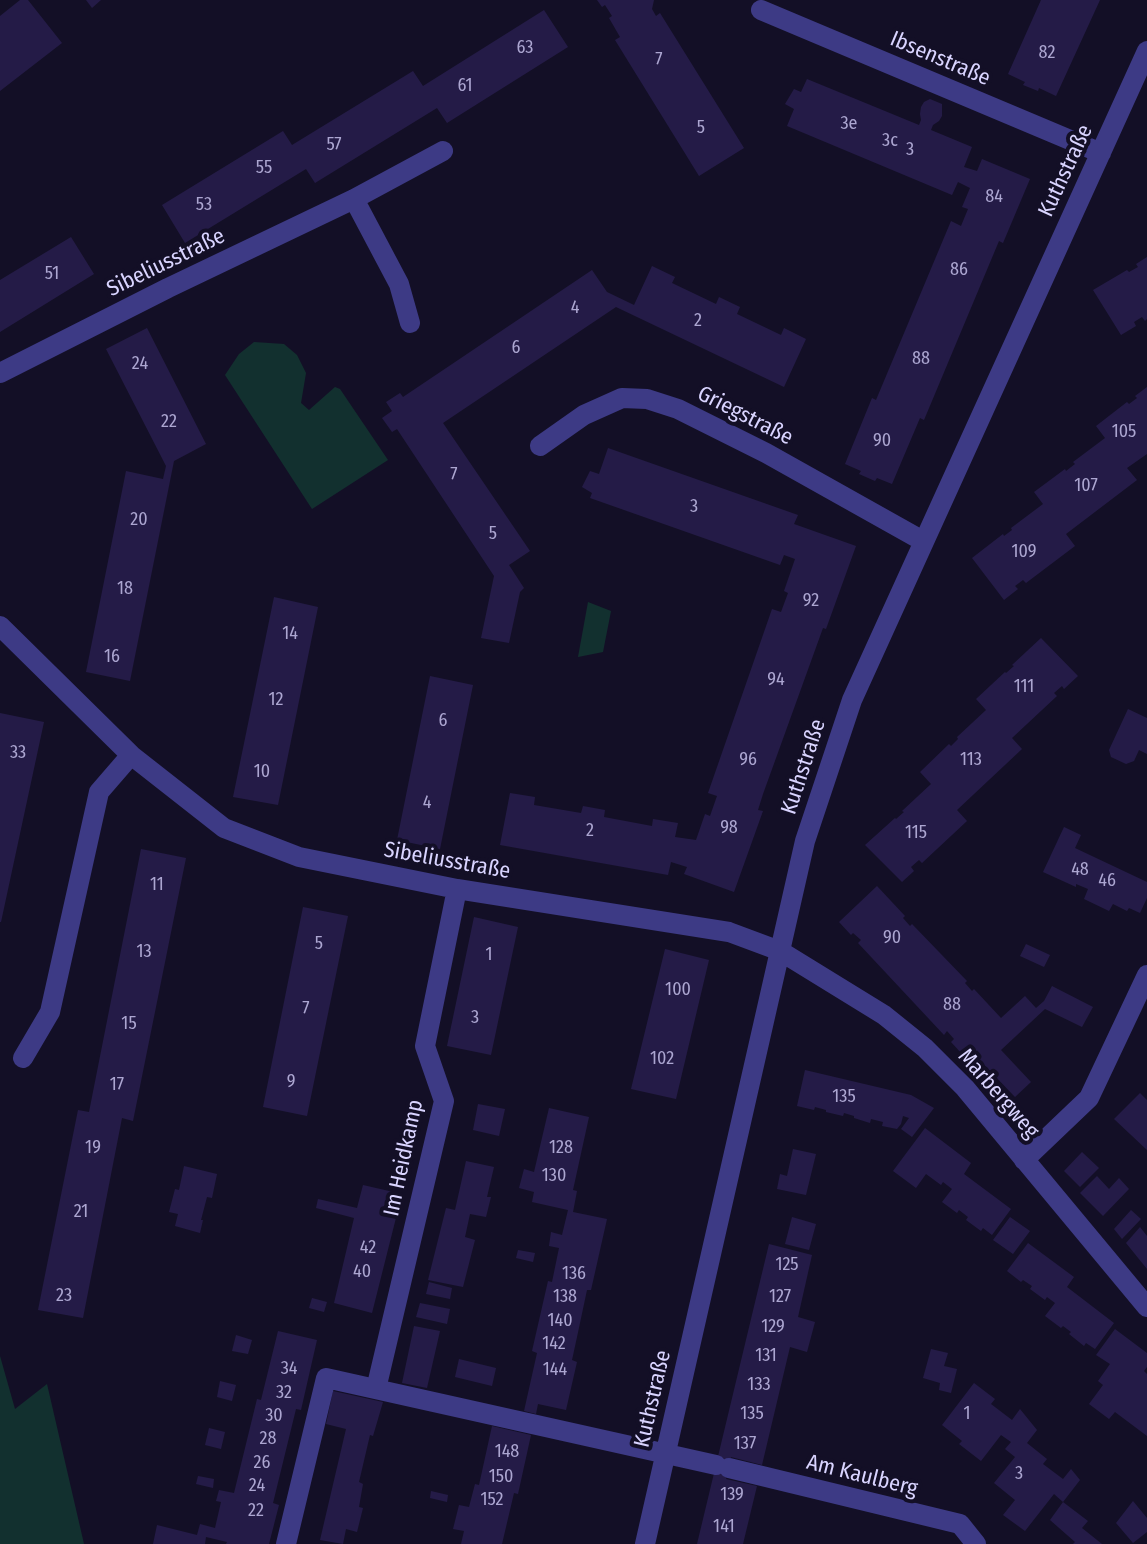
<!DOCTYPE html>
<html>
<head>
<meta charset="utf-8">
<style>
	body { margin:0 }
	canvas { display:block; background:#130f26 }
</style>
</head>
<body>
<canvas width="1147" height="1544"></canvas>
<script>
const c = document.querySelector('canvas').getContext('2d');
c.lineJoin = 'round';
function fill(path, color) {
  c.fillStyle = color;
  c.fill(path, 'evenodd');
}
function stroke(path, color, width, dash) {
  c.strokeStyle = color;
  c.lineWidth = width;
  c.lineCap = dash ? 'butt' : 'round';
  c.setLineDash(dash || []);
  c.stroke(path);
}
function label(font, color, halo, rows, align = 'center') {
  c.font = font + ' "Fira Sans Condensed",sans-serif';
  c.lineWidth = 8;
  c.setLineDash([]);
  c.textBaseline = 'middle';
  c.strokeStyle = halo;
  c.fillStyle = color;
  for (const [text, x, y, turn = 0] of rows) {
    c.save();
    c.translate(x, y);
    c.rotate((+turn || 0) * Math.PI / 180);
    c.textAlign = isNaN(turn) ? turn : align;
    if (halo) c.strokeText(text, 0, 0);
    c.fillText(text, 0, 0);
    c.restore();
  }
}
const green = new Path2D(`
	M254,342L284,344L297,355L306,373L301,403L309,410L335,387L340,389L388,460L312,509L225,375L239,354Z
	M588,602L611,611L603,652L578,657Z
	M0,1356L15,1409L47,1384L84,1544H0Z`);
const building = new Path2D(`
	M20,0H28L62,43L0,91V16Z
	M86,0H101L92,8Z
	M597,0H654L652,9L656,16L660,13L744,148L699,176L615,40L620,37L609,18L612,16L605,5L602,7Z
	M1041,0H1100L1056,96L1039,88L1038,91L1023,85L1025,82L1008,74Z
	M544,10L568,47L447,123L437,108L315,183L306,169L185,243L162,205L283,131L292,145L413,71L423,86Z
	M807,79L919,125L921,120L920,114L921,107L924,102L930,99L942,104V116L939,121L933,125L931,130L972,147L964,167L977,171L982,159L1030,179L1003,243L999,241L924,420L920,418L892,484L877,478L875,481L859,474L861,471L845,464L872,398L876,400L951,221L961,226L968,209L962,207L970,188L958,182L952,195L787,126L794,109L785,104L794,89L801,92Z
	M71,237L94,274L0,332V280Z
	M1147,257V319L1145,321L1142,317L1134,322L1136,326L1121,335L1093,290L1127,270L1129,272L1138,267L1136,264Z
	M652,266L675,277L672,283L716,304L719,297L740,307L737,314L781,335L784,328L806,339L784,387L616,307L443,423L530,551L509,565L524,588L520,592L509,643L481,638L494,576L397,429L392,432L382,418L392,411L386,402L400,393L403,397L592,270L607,292L634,305Z
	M147,328L206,444L174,461L130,681L86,672L126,471L163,479L166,466L106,349Z
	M1147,387V454L1127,468L1137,480L1066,534L1075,546L1026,583L1023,580L1015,586L1018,589L1004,600L972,558L1003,534L1004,536L1012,530L1011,528L1043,504L1034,492L1065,469L1066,471L1075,464L1073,462L1105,438L1096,426L1127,402L1129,404L1137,398L1135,396Z
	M608,448L798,515L794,524L856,546L826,629L823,628L763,794L758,810L763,811L734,892L684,874L687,867L671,862L668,875L500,845L510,793L535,797L534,805L581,813L583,806L605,810L604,817L652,826L653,819L678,823L675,837L696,840L705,814L710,816L717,796L708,793L772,609L781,612L788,593L784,591L795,559L784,555L780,565L590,498L592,493L582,487L590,471L599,474Z
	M274,597L318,607L278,805L233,797Z
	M1041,638L1078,676L1064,689L1062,686L1054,693L1057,696L1012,738L1022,749L957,810L967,821L922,863L919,860L911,867L914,871L902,882L865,845L895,818L896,819L904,812L902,811L931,784L920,772L949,744L951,746L958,739L957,737L986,710L976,699L1005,672L1006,673L1014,666L1012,665Z
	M430,676L473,685L440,849L397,840Z
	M1128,709L1147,718V754L1139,750L1134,761L1126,764L1111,757L1109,750Z
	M0,713L44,722L1,922H0Z
	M1064,827L1081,835L1075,848L1147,882V898L1140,913L1129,908L1127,911L1113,904L1109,911L1084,899L1088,889L1076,884V887L1043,872Z
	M141,849L186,858L133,1121L122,1118L83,1318L38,1310L78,1110L89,1112Z
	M877,886L905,916L903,918L910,926L912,924L967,981L965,983L972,991L974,989L1001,1018L1025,996L1036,1008L1044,1001L1052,986L1093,1007L1082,1027L1045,1009L1001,1050L1031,1082L1015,1097L968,1048L962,1054L951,1042L954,1039L947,1031L944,1035L858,943L861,940L853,933L851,935L839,922Z
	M303,907L348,916L307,1116L263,1107Z
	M474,917L518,927L491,1055L447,1046Z
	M1026,944L1050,955L1044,967L1020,956Z
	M665,949L709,960L676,1099L631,1089Z
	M805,1070L911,1095L934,1108L912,1137L901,1129L909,1118L903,1116L901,1124L897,1129L882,1126L883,1122L871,1119L870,1123L854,1118V1116L844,1113L843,1116L826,1112V1110L815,1107L814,1110L797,1106Z
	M1140,1093L1147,1100V1150L1114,1119Z
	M478,1104L505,1109L499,1136L473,1130Z
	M549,1108L589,1117L573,1190L577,1191L573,1212L607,1219L591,1290H587L577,1337L572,1360L577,1362L566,1410L538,1404L536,1414L524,1411L537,1353L532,1351L548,1281L552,1282L559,1248L549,1246L551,1232L562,1235L568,1210L532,1202L534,1192L519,1188L524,1169L534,1172Z
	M925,1128L971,1163L964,1174L1011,1209L992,1235L983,1228L981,1231L966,1220L968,1217L959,1210L957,1213L942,1202L952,1189L943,1182L941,1185L926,1174L916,1188L893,1171Z
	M793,1149L816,1154L806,1195L777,1189L780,1174L787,1176Z
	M1082,1152L1099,1168L1080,1187L1064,1171Z
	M466,1161L494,1167L487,1197H491L486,1217L470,1214L465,1237L475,1240L463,1287L428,1280L446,1208L455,1210Z
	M184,1166L217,1174L212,1198L207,1197L201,1220H203L200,1233L175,1226L178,1214L169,1212L175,1189L179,1190Z
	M1097,1176L1109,1189L1119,1178L1129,1189L1103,1216L1080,1193Z
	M363,1185L402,1194L372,1313L334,1303L354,1218L316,1208L318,1199L357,1208Z
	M1131,1210L1141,1219L1122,1239L1114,1229Z
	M792,1217L816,1224L809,1250L785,1244Z
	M1010,1217L1030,1231L1013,1254L993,1240Z
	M1140,1227L1147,1236V1269L1126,1243Z
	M1028,1243L1074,1277L1067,1287L1114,1323L1095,1349L1086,1343L1084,1346L1069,1334L1071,1332L1063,1326L1061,1328L1045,1316L1055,1303L1047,1297L1045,1300L1030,1289L1032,1286L1023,1280L1021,1282L1007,1271Z
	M769,1244L812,1255L798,1317L815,1322L807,1352L790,1347L762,1465L731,1457L726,1479L757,1486L743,1544H697Z
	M518,1250L535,1253L533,1262L516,1258Z
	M429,1282L452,1288L450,1299L426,1294Z
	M312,1298L327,1302L324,1312L309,1308Z
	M420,1303L450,1309L447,1324L416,1317Z
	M414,1326L440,1331L427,1388L402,1383Z
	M1115,1329L1147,1353V1367L1144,1371L1147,1374V1436L1115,1412L1109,1419L1089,1404L1103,1385L1098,1381L1110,1364L1096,1355Z
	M278,1331L317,1340L301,1410L296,1409L273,1503L279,1505L269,1544H226L227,1542L206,1537L205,1544H153L157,1525L197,1535L200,1524L215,1528L221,1502L216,1501L219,1490L234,1493L257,1399L261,1400Z
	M236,1335L252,1340L248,1354L232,1351Z
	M931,1349L948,1353L944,1366L957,1369L951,1393L939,1390L940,1383L923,1378Z
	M459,1359L496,1368L492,1386L455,1377Z
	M220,1381L236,1385L232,1401L217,1397Z
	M974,1383L995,1399L991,1404L1012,1420L1020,1409L1037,1430L1027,1443L1047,1459L1043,1464L1063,1479L1071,1469L1080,1480L1063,1502L1054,1494L1025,1531L1003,1515L1015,1500L994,1483L1015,1457L1005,1449L1011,1442L1001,1435L981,1461L959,1444L962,1441L942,1425Z
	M333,1391L383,1402L373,1436L370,1435L359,1482L363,1484L359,1507L363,1508L357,1532L346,1529L343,1544L320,1540L346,1429L326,1424Z
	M492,1426L531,1435L518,1494L514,1493L502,1544H461L464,1531L453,1529L459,1505L469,1507L475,1484L479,1485Z
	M209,1428L225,1432L221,1449L205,1445Z
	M198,1476L214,1479L213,1488L196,1484Z
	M431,1491L448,1495L447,1502L430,1498Z
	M1133,1501L1147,1518V1532L1133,1543L1116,1523Z
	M1063,1502L1088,1521L1082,1528L1102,1544H1073L1075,1542L1050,1520Z`);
const minor = new Path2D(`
	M761,10L1101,153
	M354,199L399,284L410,323
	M0,373L168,288L354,199L443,151
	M540,446L584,415L622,398L647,399L678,409L766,453L923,541
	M0,626L131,755L224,828L299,857L457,889L729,932L780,951L884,1015L925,1048L965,1088L1147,1307
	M23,1058L50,1012L99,792L131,755
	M1024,1160L1089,1098L1147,975
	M376,1389L444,1101L425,1046L457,889
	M729,1468L960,1524L976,1544
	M286,1544L326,1378L716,1465
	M645,1544L805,841L852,700L1147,51`);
const numberNames = [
	["63",525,48],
	["82",1047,53],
	["7",659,60],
	["61",465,86],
	["3e",849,124],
	["5",701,128],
	["3c",890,141],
	["57",334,145],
	["3",910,150],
	["55",264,168],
	["84",994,197],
	["53",204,205],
	["86",959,270],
	["51",52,274],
	["4",575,308],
	["2",698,321],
	["6",516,348],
	["88",921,359],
	["24",140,364],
	["22",169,422],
	["105",1124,432],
	["90",882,441],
	["7",454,475],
	["107",1086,486],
	["3",694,507],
	["20",139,520],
	["5",493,534],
	["109",1024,552],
	["18",125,589],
	["92",811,601],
	["14",290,634],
	["16",112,657],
	["94",776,680],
	["111",1024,687],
	["12",276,700],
	["6",443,721],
	["33",18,753],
	["96",748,760],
	["113",971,760],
	["10",262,772],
	["4",427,803],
	["98",729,828],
	["2",590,831],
	["115",916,833],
	["48",1080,870],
	["46",1107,881],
	["11",157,885],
	["90",892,938],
	["5",319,944],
	["13",144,952],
	["1",489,955],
	["100",678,990],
	["88",952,1005],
	["7",306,1009],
	["3",475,1018],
	["15",129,1024],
	["102",662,1059],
	["9",291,1082],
	["17",117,1085],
	["135",844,1097],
	["19",93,1148],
	["128",561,1148],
	["130",554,1176],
	["21",81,1212],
	["42",368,1248],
	["125",787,1265],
	["40",362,1272],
	["136",574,1274],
	["23",64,1296],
	["138",565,1297],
	["127",780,1297],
	["140",560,1321],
	["129",773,1327],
	["142",554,1344],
	["131",766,1356],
	["34",289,1369],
	["144",555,1370],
	["133",759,1385],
	["32",284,1393],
	["135",752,1414],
	["1",967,1414],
	["30",274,1416],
	["28",268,1439],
	["137",745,1444],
	["148",507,1452],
	["26",262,1463],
	["3",1019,1474],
	["150",501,1477],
	["24",257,1486],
	["139",732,1495],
	["152",492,1500],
	["22",256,1511],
	["141",724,1527]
];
const streetNames = [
	["Ibsenstraße",940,59,23],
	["Kuthstraße",1066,171,-65],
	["Sibeliusstraße",166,263,-26],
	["Griegstraße",745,416,27],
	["Kuthstraße",804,767,-72],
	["Sibeliusstraße",447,861,10],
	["Marbergweg",998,1094,49],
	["Im Heidkamp",404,1158,-78],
	["Kuthstraße",653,1399,-77],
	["Am Kaulberg",862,1476,14]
];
fill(green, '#12302f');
fill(building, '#241b47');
stroke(minor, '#3d3a85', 20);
label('18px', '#aca6d1', null, numberNames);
label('22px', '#d9d4ff', '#130f26', streetNames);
</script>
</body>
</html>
